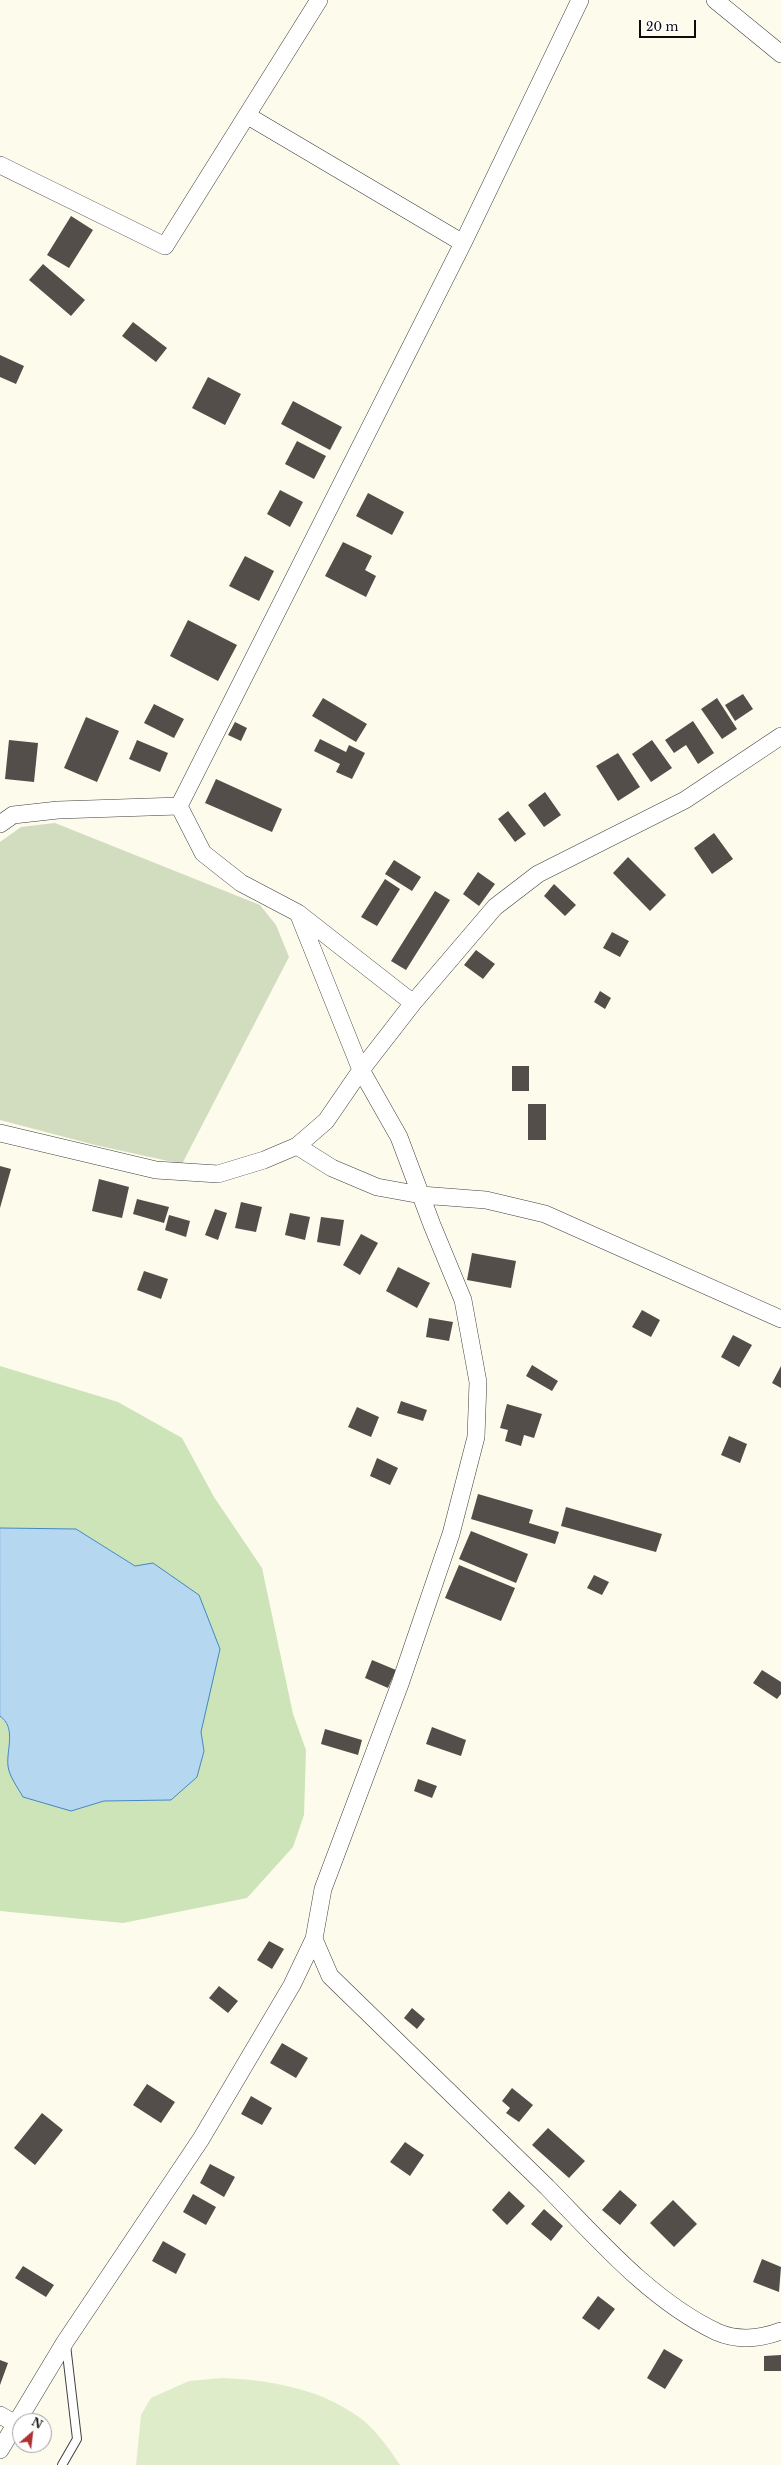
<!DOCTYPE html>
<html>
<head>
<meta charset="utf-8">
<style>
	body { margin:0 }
	#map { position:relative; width:781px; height:2465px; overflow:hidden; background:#fdfbec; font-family:"Libre Baskerville",serif }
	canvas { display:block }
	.north { position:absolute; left:12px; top:2413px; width:40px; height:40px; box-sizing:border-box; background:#fff; border:1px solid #9e9e9e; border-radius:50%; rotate:28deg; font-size:11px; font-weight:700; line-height:16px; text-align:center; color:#0c0c0c }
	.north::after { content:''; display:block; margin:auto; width:14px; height:18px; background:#ae3232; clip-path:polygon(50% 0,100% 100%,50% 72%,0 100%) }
	.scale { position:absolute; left:639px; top:20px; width:57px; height:18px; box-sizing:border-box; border:2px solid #0c0c0c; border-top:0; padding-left:5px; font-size:12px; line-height:14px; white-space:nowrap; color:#0c0c0c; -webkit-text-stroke:3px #fff; paint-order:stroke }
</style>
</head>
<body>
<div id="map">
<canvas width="781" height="2465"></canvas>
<div class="north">N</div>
<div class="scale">20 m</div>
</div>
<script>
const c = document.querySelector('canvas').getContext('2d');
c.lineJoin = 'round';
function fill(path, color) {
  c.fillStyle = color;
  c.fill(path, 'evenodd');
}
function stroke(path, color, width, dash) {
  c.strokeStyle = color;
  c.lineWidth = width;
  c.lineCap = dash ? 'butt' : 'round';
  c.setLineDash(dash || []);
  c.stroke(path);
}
const green = new Path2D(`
	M0,1366L118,1402L182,1438L214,1497L262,1568L293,1714L306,1750L304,1815L293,1847L247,1898L123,1923L0,1911V1716C15,1727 9,1752 8,1767L71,1811L104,1801L171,1800L204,1751L201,1732L135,1566L76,1529L0,1528Z`);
const cemetery = new Path2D(`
	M55,823L260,905L276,925L289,957L182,1164L95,1145L0,1120V842L21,827Z`);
const pitch = new Path2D(`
	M222,2378C269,2380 317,2388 356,2415C374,2427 388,2447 400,2465H136L141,2415L151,2398L189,2381Z`);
const water = new Path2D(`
	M0,1528L76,1529L135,1566L153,1563L199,1595L220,1649L201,1732L204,1751L197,1777L171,1800L104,1801L71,1811L23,1797C18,1788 9,1776 8,1766C6,1750 17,1728 0,1716Z`);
const building = new Path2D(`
	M71,216L93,230L69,268L47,255Z
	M43,264L85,300L71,316L29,280Z
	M133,322L167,348L156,362L122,336Z
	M0,355L24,366L16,384L0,377Z
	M208,377L241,394L225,425L192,408Z
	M293,401L342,427L330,450L281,424Z
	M297,441L326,456L314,479L285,464Z
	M280,490L303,502L290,527L267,514Z
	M368,493L404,512L392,535L356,516Z
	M343,542L372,556L365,570L376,576L366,597L325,576Z
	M245,556L274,571L259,601L229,586Z
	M188,620L237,645L218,681L170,656Z
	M743,694L753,709L735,721L725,705Z
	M323,698L367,724L356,742L312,716Z
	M717,698L737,729L722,739L701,709Z
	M154,704L184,719L174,738L144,723Z
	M86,717L119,731L97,782L64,768Z
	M693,721L714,753L698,764L686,745L674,753L665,740Z
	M235,722L247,728L241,741L228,735Z
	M320,739L346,752L349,745L365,753L352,779L336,772L340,764L314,751Z
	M9,740L38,743L34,782L5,779Z
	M137,740L168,753L160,772L129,759Z
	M652,740L672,768L651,782L632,754Z
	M618,753L640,787L618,801L596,766Z
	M216,779L282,809L272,832L205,803Z
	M545,792L561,815L544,827L528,805Z
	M508,811L526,834L515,842L498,819Z
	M714,833L733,859L712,874L694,848Z
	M628,857L666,895L650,911L613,873Z
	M394,860L421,877L412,891L385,874Z
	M478,872L495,884L479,906L463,894Z
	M385,879L400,889L377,926L361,917Z
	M554,884L576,905L565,916L544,896Z
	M435,891L450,900L406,970L391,961Z
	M612,932L629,941L620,957L603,948Z
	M476,950L495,964L483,979L464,965Z
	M600,991L611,998L605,1009L594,1002Z
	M512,1066H529V1091H512Z
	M528,1104H546V1140H528Z
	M0,1166L11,1169L0,1208Z
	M99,1179L129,1187L122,1218L92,1211Z
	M137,1199L169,1207L164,1223L133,1214Z
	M241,1202L262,1207L256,1232L235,1228Z
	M215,1209L227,1213L218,1240L205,1235Z
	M290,1213L310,1217L305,1240L285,1235Z
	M169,1215L190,1221L186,1237L165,1230Z
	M321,1217L344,1220L340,1246L317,1242Z
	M361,1234L378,1243L360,1275L343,1265Z
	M472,1253L516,1261L511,1288L467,1280Z
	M398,1267L430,1283L417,1308L386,1291Z
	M144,1271L168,1279L161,1299L137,1290Z
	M642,1310L660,1320L651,1337L632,1327Z
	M429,1318L453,1322L449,1341L426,1337Z
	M733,1335L752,1345L739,1367L721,1357Z
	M532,1365L558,1381L552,1391L526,1376Z
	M781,1366V1388L772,1383Z
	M401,1401L427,1410L423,1421L397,1413Z
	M507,1404L542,1414L534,1438L524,1435L521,1446L505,1441L508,1430L500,1428Z
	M357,1407L379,1417L371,1437L348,1427Z
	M729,1436L747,1444L740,1463L721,1455Z
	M377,1458L398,1468L390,1485L370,1476Z
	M478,1494L533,1510L529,1523L559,1532L555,1544L471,1519Z
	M566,1507L662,1534L656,1552L561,1526Z
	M471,1531L528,1554L516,1583L459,1559Z
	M459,1565L515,1588L501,1621L445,1598Z
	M594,1575L609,1582L602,1595L587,1588Z
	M372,1660L396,1670L388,1688L365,1678Z
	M762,1670L781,1682V1694L777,1699L753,1683Z
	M432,1727L466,1740L461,1756L426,1744Z
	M325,1729L362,1740L358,1755L321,1744Z
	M418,1779L437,1786L432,1798L414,1791Z
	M269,1941L284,1949L272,1969L257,1960Z
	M219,1986L238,2001L228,2013L209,1998Z
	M412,2008L425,2019L417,2029L404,2018Z
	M282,2043L308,2058L296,2078L270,2063Z
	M147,2084L175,2102L161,2123L133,2105Z
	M512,2088L533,2105L519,2122L506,2113L510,2108L502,2101Z
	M251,2096L272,2108L262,2125L241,2114Z
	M42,2113L63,2130L35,2165L14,2148Z
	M548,2128L585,2161L569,2178L532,2145Z
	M405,2142L424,2155L410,2176L390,2162Z
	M210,2164L235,2177L224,2197L200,2183Z
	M620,2190L637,2205L620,2225L602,2210Z
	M509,2191L525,2206L507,2225L492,2210Z
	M193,2194L216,2207L206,2225L183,2212Z
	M673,2200L697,2224L674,2247L650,2223Z
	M544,2209L563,2226L551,2241L531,2224Z
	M163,2241L186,2254L176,2274L152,2261Z
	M762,2259L781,2267L779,2292L753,2282Z
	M23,2266L54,2285L46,2297L15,2278Z
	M598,2296L615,2309L599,2330L582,2318Z
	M664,2349L683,2360L665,2389L647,2378Z
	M781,2355V2371H764V2356Z
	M0,2360L8,2363L0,2385Z`);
const lane = new Path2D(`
	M62,2465L77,2439L66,2345`);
const street = new Path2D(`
	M715,0L781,54
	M248,116L463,243
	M0,165L165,246L319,0
	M179,806L463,243L580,0
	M0,824L13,815L58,810L179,806
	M298,913L413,1003
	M0,1133L156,1170L218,1174L264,1160L297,1146L326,1121L361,1070L413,1003L495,907L538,874L685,800L781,736
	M297,1146L332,1168L377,1187L421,1195L486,1200L545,1214L781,1319
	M314,1939L330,1976C402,2046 475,2117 547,2187C597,2238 651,2301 717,2332C738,2341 760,2339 781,2331
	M0,2415L16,2424
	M0,2450L65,2342L201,2139L292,1985L314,1939L323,1889L400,1684L451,1534L476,1437L478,1382L463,1300L432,1225L399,1137L361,1070L298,913L241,883L203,853L179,806`);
fill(green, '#cde4b9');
fill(cemetery, '#d2ddc0');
fill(pitch, '#dfecca');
fill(water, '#b6d7f0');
stroke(water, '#4488c0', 1);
fill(building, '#534e49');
stroke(lane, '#3f3f3f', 10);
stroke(street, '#3f3f3f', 18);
stroke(lane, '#fff', 8);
stroke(street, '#fff', 17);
</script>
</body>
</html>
